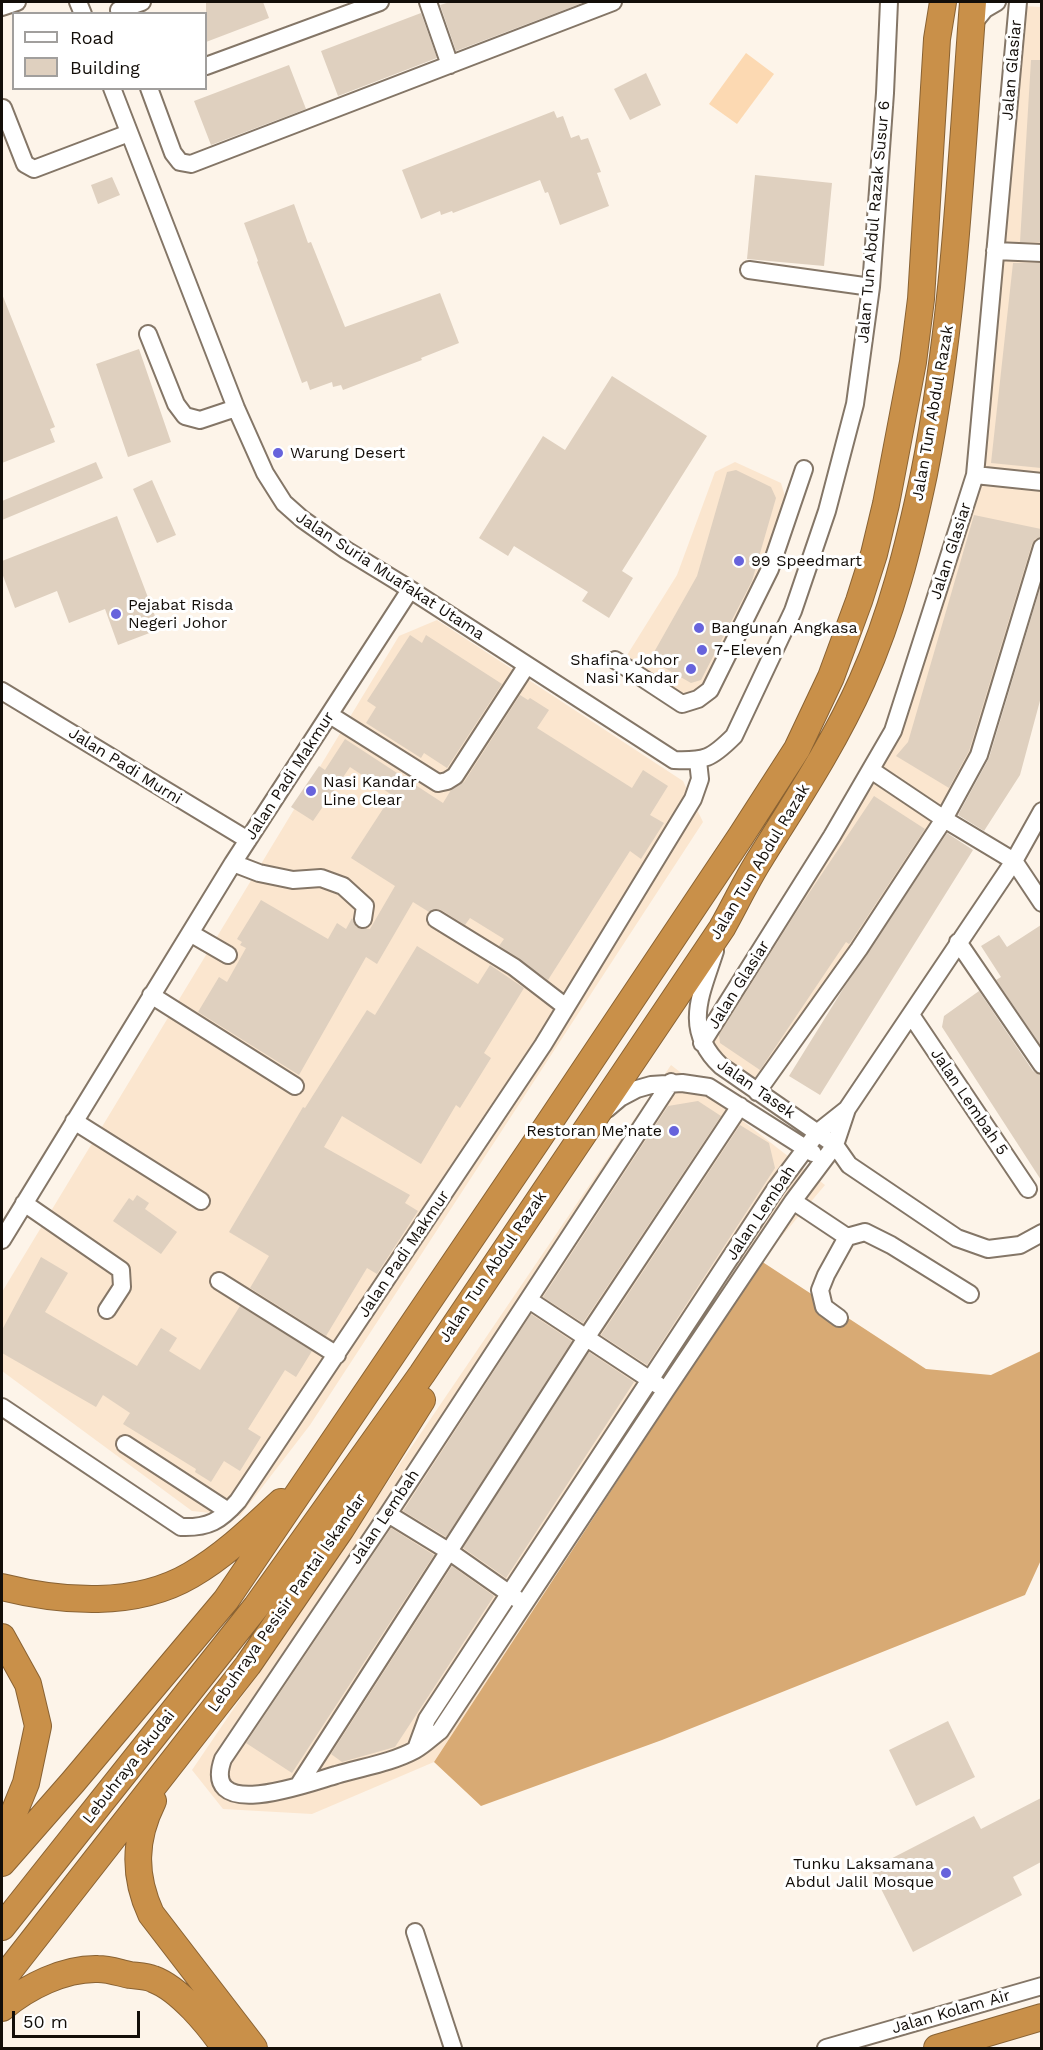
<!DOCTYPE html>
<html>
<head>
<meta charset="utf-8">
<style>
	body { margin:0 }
	#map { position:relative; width:1043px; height:2050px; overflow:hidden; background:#fdf4e9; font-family:"Work Sans",sans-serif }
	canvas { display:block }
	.frame { position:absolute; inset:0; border:3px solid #130e09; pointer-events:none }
	.legend { position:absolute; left:12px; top:12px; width:195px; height:78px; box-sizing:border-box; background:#fff; border:2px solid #a19f9d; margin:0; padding:8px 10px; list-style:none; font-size:18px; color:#130e09 }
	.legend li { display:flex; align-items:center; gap:12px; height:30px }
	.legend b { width:30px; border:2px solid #a19f9d }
	.scale { position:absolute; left:12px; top:2011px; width:128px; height:27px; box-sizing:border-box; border:3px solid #130e09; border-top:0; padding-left:8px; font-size:18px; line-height:21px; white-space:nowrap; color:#130e09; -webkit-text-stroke:4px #fff; paint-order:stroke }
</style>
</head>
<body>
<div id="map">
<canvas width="1043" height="2050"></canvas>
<div class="frame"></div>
<ul class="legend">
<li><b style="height:8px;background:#fff"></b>Road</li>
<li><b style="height:16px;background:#dfd0bf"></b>Building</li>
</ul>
<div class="scale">50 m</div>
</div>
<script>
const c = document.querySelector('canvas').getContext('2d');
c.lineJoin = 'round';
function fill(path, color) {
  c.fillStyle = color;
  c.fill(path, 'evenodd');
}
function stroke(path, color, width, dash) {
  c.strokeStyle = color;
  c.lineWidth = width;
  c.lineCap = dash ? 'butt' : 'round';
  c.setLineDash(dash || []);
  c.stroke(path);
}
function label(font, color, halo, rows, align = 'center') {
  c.font = font + ' "Work Sans",sans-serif';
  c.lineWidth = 6;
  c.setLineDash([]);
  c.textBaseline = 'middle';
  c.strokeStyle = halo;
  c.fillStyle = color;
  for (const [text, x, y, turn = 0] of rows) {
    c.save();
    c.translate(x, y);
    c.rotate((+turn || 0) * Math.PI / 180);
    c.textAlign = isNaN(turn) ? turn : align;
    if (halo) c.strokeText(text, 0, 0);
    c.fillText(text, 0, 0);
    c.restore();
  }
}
const built = new Path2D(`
	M1023,6L1041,7V533L975,753L938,821L758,1085L714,1052L709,1044L879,767L983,469Z
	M735,462L781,483L787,503L765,571L710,681L684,700L624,660L677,575L715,472Z
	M437,620L683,781L703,822L310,1425L240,1516L192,1511L2,1371V1292L399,636Z
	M671,1065L825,1185L761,1261L434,1762L312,1814L223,1809L192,1770Z`);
const green = new Path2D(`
	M746,53L774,74L737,124L709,104Z`);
const forest = new Path2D(`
	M761,1261L926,1369L991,1375L1041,1351V1560L1025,1595L662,1740L481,1806L434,1762Z`);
const building = new Path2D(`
	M206,2H263L269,18L206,42Z
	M450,2H585L456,51L440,5Z
	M421,13L437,58L338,96L321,51Z
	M1031,60H1041V242H1020Z
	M289,65L306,109L211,145L194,101Z
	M646,73L661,105L630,120L614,89Z
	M554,111L557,118L563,116L571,138L579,135L581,140L588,138L601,172L597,173L609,206L560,225L548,192L545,193L540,180L453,213L452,211L441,215L440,211L421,219L402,170Z
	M755,175L832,183L824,266L747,259Z
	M112,177L120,195L98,204L91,185Z
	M294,204L308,243L311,242L345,327L440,293L459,343L421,358L422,360L343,390L341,385L333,387L332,382L310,390L307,381L302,383L257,262L258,261L244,223Z
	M1013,263H1041V468L991,463Z
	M2,294L55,427L50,429L55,442L2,463Z
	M139,349L171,442L128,457L96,364Z
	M612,376L707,436L622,571L633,578L609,618L582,601L588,592L514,546L508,556L479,538L543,436L565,450Z
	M96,462L103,478L2,520V501Z
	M736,470L771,487L776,498L752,581L701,680L691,683L656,663L653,654L697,576L727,472Z
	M152,480L176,535L157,543L133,489Z
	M974,515L1041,529V537L1035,539L1032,544L969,751L949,788L896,756L908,742Z
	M117,516L160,629L118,645L105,609L69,623L57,591L15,608L2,573V561Z
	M1041,585V697L1020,775L984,831L958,815L989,758Z
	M410,635L422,643L426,635L502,684L447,768L424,753L421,758L366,723L376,707L367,701Z
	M520,695L528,700L530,698L549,710L537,728L632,788L643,770L668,786L650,815L664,823L641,859L630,851L548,980L499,946L504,939L470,918L465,925L441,910L436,909L429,912L413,902L377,964L366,957L299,1075L198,1012L219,977L227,982L246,948L240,945L242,942L237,939L261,900L328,939L337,923L346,929L352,918L357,927L370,929L395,886L351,858L392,795L350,767L313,821L291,807L319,766L325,770L345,739L443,803L451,790L464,782Z
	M874,796L925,829L850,943L849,944L846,942L760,1070L720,1043L719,1035L797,911Z
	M947,833L973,850L820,1095L789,1076L843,989Z
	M1041,925V1046L996,980L1001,977L981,946L999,935L1007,947Z
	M417,946L478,984L490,965L524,988L484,1053L491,1058L460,1108L456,1105L421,1164L342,1116L324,1147L410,1195L405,1203L418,1211L377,1274L367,1268L326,1336L250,1288L269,1256L229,1232L303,1107L305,1108L367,1010L375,1015Z
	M979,991L1033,1071L1041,1075V1180L942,1027L944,1016Z
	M698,1101L721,1116L583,1323L543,1297L668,1106Z
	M740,1125L769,1143L775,1168L647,1365L601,1335Z
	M137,1195L149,1203L145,1209L177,1232L161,1254L113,1221L129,1198L133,1201Z
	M41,1257L68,1273L45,1312L137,1366L161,1328L177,1338L169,1351L200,1370L240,1306L312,1351L296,1377L285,1370L248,1429L261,1437L240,1471L224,1461L211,1482L195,1472L196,1469L123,1424L130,1413L103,1395L96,1407L2,1353V1330Z
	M531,1314L572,1341L446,1537L403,1511Z
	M589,1352L634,1382L506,1578L463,1548Z
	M391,1528L434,1555L292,1773L246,1743Z
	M452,1566L494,1596L395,1747L342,1762L331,1754Z
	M948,1721L975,1777L916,1806L889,1750Z
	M1041,1798V1862L1013,1877L1022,1895L913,1952L871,1869L974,1816L981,1829Z`);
const minor = new Path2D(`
	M78,2L83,14
	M428,2L450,65
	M2,7L17,2
	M119,10L142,2
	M972,25L985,9L997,2
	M206,66L380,2
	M112,88L236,408L265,473L284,503L302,519L346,550L400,583L674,760C705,761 711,759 734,736L793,611L827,511L855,404L871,287L885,93L889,2
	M149,88L173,153L180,162L191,164L613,2
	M3,108L25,164L34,169L129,133
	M995,251L1042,253
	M749,270L871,287
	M148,334L176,404L185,416L200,420L236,408
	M975,475L1042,482
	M615,660L682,704L698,699L710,690L770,569L804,469
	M2,691L248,840
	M330,715L438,783L447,781L455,776L527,665
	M871,770L944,819L1014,861L1042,903
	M233,863L259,873L293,880L321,878L343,886L365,906L363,919
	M436,919L514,967L566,1007
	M190,933L228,955
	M958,942L1042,1065
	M715,951C701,995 682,1029 721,1066L835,1145L849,1165L957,1238L988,1249L1020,1245L1042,1233
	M151,995L295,1086
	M911,1015L1028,1189
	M702,1043L832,836L893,731L975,475L1018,2
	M671,1082L388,1514L223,1759C200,1824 311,1782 336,1775C362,1767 391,1763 415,1750C424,1745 432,1737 440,1731L666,1390L793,1201L835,1145L847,1109L1014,861L1042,811
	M757,1092L859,949L944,819L979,755L1042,547
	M607,1109L620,1098L637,1089L651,1085L682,1083L709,1087L813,1153
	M74,1121L201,1201
	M793,1201L847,1237L826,1275L820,1290L824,1307L839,1318
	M24,1203L121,1270L122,1287L107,1310
	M847,1237L865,1232L891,1245L970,1294
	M2,1240L233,863L410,590
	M219,1281L337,1355
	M529,1300L658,1385
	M2,1407L181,1527C209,1528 220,1521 238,1501L543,1045L693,799L700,779L698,761
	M125,1444L228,1511
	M388,1514L450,1552L517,1599
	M416,1749L427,1719L776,1188L818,1132L847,1109
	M298,1786L586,1338L740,1106
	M415,1932L453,2048
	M826,2048L1042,1986`);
const highway = new Path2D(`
	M2,1587C62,1602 135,1608 191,1575C224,1556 253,1528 281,1502
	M2,1637L28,1684L38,1726L26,1783L2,1842
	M153,1801C134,1839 133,1875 151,1914L254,2048
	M2,1863L73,1782L226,1600L537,1141L741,836L797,749L831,677L859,601L874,554L886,504L913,362L921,299L937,39L943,2
	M2,1927L256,1607L422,1374L722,928C735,905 746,881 760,859C796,801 834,744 862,681C892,614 909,545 924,474C955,318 961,160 973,2
	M2,1980L248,1665L341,1529L422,1400
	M2,2008C27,1987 64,1968 98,1969C109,1969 120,1973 130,1975C137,1976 146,1976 153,1979C180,1989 209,2025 225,2048
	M937,2048L1042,2017`);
const markers = [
	[278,453,6,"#6763dc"],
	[739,561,6,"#6763dc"],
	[116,614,6,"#6763dc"],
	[699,628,6,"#6763dc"],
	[702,650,6,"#6763dc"],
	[691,669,6,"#6763dc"],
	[311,791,6,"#6763dc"],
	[674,1131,6,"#6763dc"],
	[946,1873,6,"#6763dc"]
];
const streetNames = [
	["Jalan Glasiar",1012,70,-85],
	["Jalan Tun Abdul Razak Susur 6",874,222,-85],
	["Jalan Tun Abdul Razak",933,413,-80],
	["Jalan Glasiar",951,551,-72],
	["Jalan Suria Muafakat Utama",390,576,33],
	["Jalan Padi Murni",125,766,32],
	["Jalan Padi Makmur",290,776,-57],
	["Jalan Tun Abdul Razak",760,862,-59],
	["Jalan Glasiar",739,985,-58],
	["Jalan Tasek",756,1089,35],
	["Jalan Lembah 5",969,1102,56],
	["Jalan Lembah",761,1213,-56],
	["Jalan Padi Makmur",404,1254,-56],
	["Jalan Tun Abdul Razak",493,1267,-56],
	["Jalan Lembah",385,1517,-56],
	["Lebuhraya Pesisir Pantai Iskandar",287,1603,-55],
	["Lebuhraya Skudai",129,1767,-52],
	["Jalan Kolam Air",951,2012,-16]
];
const poiNames = [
	["Warung Desert",290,453],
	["99 Speedmart",751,561],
	["Pejabat Risda",128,605],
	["Negeri Johor",128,623],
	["Bangunan Angkasa",711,628],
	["7-Eleven",714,650],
	["Shafina Johor",679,660,"right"],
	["Nasi Kandar",679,678,"right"],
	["Nasi Kandar",323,782],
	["Line Clear",323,800],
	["Restoran Me’nate",662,1131,"right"],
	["Tunku Laksamana",934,1864,"right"],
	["Abdul Jalil Mosque",934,1882,"right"]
];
fill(built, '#fbe6cf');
fill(green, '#fcd9b2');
fill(forest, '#d8aa74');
fill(building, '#dfd0bf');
stroke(minor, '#847667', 20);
stroke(highway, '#896233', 28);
stroke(minor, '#fff', 16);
stroke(highway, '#c99049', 26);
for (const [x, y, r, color] of markers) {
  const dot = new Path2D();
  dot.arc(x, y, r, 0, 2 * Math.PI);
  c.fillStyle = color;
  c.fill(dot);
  stroke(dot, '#fff', 2);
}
label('16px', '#130e09', '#fff', streetNames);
label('16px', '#130e09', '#fff', poiNames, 'left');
</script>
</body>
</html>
